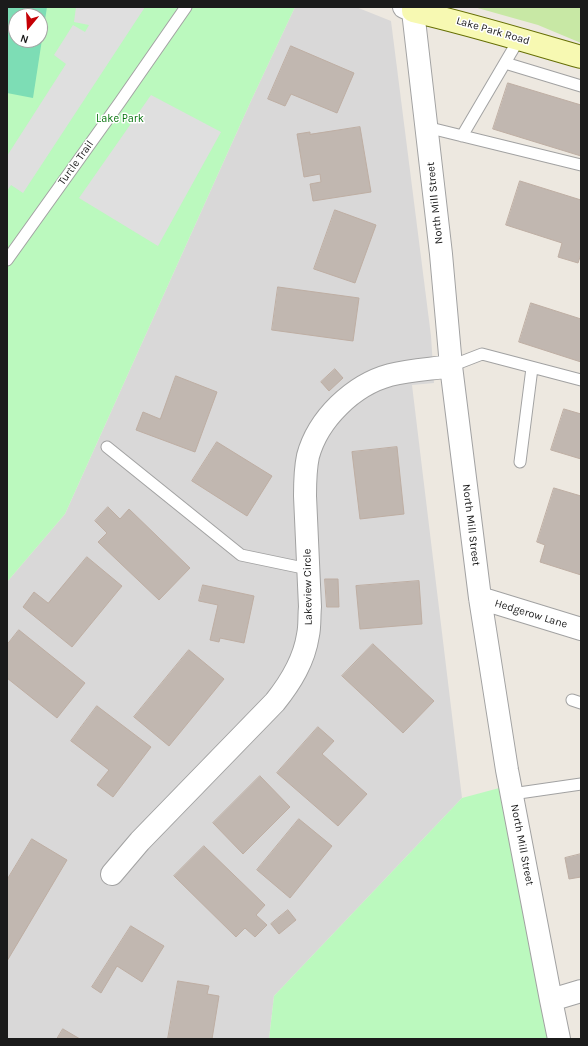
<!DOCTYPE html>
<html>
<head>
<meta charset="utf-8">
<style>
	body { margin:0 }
	#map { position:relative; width:588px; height:1046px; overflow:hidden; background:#ede8e0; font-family:Karla,sans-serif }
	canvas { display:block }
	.frame { position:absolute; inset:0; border:8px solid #1b1b1b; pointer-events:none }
	.north { position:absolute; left:8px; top:8px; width:40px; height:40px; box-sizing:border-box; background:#fff; border:1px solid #a4a4a4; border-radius:50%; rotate:198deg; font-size:11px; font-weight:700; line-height:16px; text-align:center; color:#1b1b1b }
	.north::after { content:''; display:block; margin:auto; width:14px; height:18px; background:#c50005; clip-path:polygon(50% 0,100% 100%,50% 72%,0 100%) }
</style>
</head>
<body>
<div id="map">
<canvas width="588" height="1046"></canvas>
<div class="frame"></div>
<div class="north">N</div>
</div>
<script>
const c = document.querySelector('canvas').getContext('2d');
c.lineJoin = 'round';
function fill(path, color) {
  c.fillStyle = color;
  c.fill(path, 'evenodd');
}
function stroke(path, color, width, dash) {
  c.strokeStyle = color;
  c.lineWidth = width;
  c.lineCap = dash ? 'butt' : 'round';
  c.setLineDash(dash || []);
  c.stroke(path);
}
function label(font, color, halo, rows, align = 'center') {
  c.font = font + ' Karla,sans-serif';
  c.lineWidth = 3;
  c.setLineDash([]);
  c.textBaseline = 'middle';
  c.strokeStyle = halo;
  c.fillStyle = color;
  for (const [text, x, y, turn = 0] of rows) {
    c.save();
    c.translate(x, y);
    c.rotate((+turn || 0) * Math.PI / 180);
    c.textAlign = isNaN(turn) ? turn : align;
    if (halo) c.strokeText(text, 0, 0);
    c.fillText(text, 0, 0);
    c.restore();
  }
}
const residential = new Path2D(`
	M295,7H356L391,21L431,336L434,383L412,385L462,798L274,996L269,1039H7V582L65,514L250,103Z`);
const grass = new Path2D(`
	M474,7H581V43L538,25Z`);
const park = new Path2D(`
	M7,7H295L250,103L65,514L7,582ZM16,16H40V40H16Z
	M503,787L550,1039H269L274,996L462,798Z`);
const pitch = new Path2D(`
	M7,7H47L33,98L7,93ZM16,16H40V40H16Z`);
const parking = new Path2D(`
	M76,7H145L23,193L11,185L7,191V156L66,64L54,55L73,25L85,32L89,25L74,22Z
	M151,95L221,132L158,246L79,198Z`);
const building = new Path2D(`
	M291,46L354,73L337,113L291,94L285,106L268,99Z
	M508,83L581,105V156L493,129Z
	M360,127L371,192L313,201L310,184L321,182L320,174L304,177L297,134L310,132V134Z
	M520,181L581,200V254L578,263L558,257L562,243L506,225Z
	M335,210L376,225L355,283L314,269Z
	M278,287L359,298L353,341L272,330Z
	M531,303L581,319V362L519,342Z
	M335,369L343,378L329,391L321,382Z
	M176,376L217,392L195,452L136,430L143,412L160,419Z
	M564,409L581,414V459L551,450Z
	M217,442L272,476L247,516L192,481Z
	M397,447L404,514L360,519L352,452Z
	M554,488L581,496V575L540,562L545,545L537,542Z
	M108,507L120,519L129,509L190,568L159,600L98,542L107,533L95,521Z
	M87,557L122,586L72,647L23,607L34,592L48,603Z
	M325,579H338L339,607H327Z
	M419,581L422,624L360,629L356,586Z
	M203,585L254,596L244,643L220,638L219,642L210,640L218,605L199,601Z
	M19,630L85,683L57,718L7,678V645Z
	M373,644L434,701L403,733L342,676Z
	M189,650L224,679L169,746L134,717Z
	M97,706L151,747L113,797L97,785L109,770L71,741Z
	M318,727L334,741L322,754L367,794L338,826L277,773Z
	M260,776L290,807L243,854L213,823Z
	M299,819L332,846L290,898L257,870Z
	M32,839L67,860L7,961V880Z
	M204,846L265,905L256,915L267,925L255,937L245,928L236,937L174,876Z
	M581,854V877L569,879L565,858Z
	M288,910L296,920L279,934L271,924Z
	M131,926L164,946L142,982L117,966L101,993L92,987Z
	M178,981L209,986L207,994L219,996L212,1039H168Z
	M63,1029L80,1039H57Z`);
const lane = new Path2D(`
	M505,63L581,86
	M426,127L581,165
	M462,136L519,39
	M7,260L120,102L186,7
	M451,366L482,354L581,380
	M107,447L241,555L308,569
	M520,462L532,368
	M572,700L581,703
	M512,794L581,784`);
const street = new Path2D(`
	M404,7L413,11L441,254L451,366L480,598L507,770L551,1000L559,1039
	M480,598L581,629
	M112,874L140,841L275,702C291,682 304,661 308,635C310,626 309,616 310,607L305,496C305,483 305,470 308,456C318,419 353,385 390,375C410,370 431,369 451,366
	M551,1000L581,991`);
const secondary = new Path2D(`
	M413,7V11C470,24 525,41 581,57`);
const streetNames = [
	["Lake Park Road",493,31,16],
	["Turtle Trail",76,163,-54],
	["North Mill Street",435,203,-96],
	["North Mill Street",471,525,83],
	["Lakeview Circle",308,587,-91],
	["Hedgerow Lane",531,614,17],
	["North Mill Street",522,845,79]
];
const parkNames = [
	["Lake Park",120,119]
];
fill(residential, '#d9d8d8');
fill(grass, '#c8e8a5');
fill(park, '#bbf9be');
fill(pitch, '#7dddb5');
fill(parking, '#dfdfdf');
fill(building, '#c1b7b0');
stroke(building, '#beaea3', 1);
stroke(lane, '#a2a2a2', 13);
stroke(street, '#a2a2a2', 24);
stroke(secondary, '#666f05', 24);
stroke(lane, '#fff', 11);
stroke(street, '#fff', 22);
stroke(secondary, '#f7f9b2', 22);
label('11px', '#1b1b1b', '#fff', streetNames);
label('11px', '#0b7711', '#fff', parkNames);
</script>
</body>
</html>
